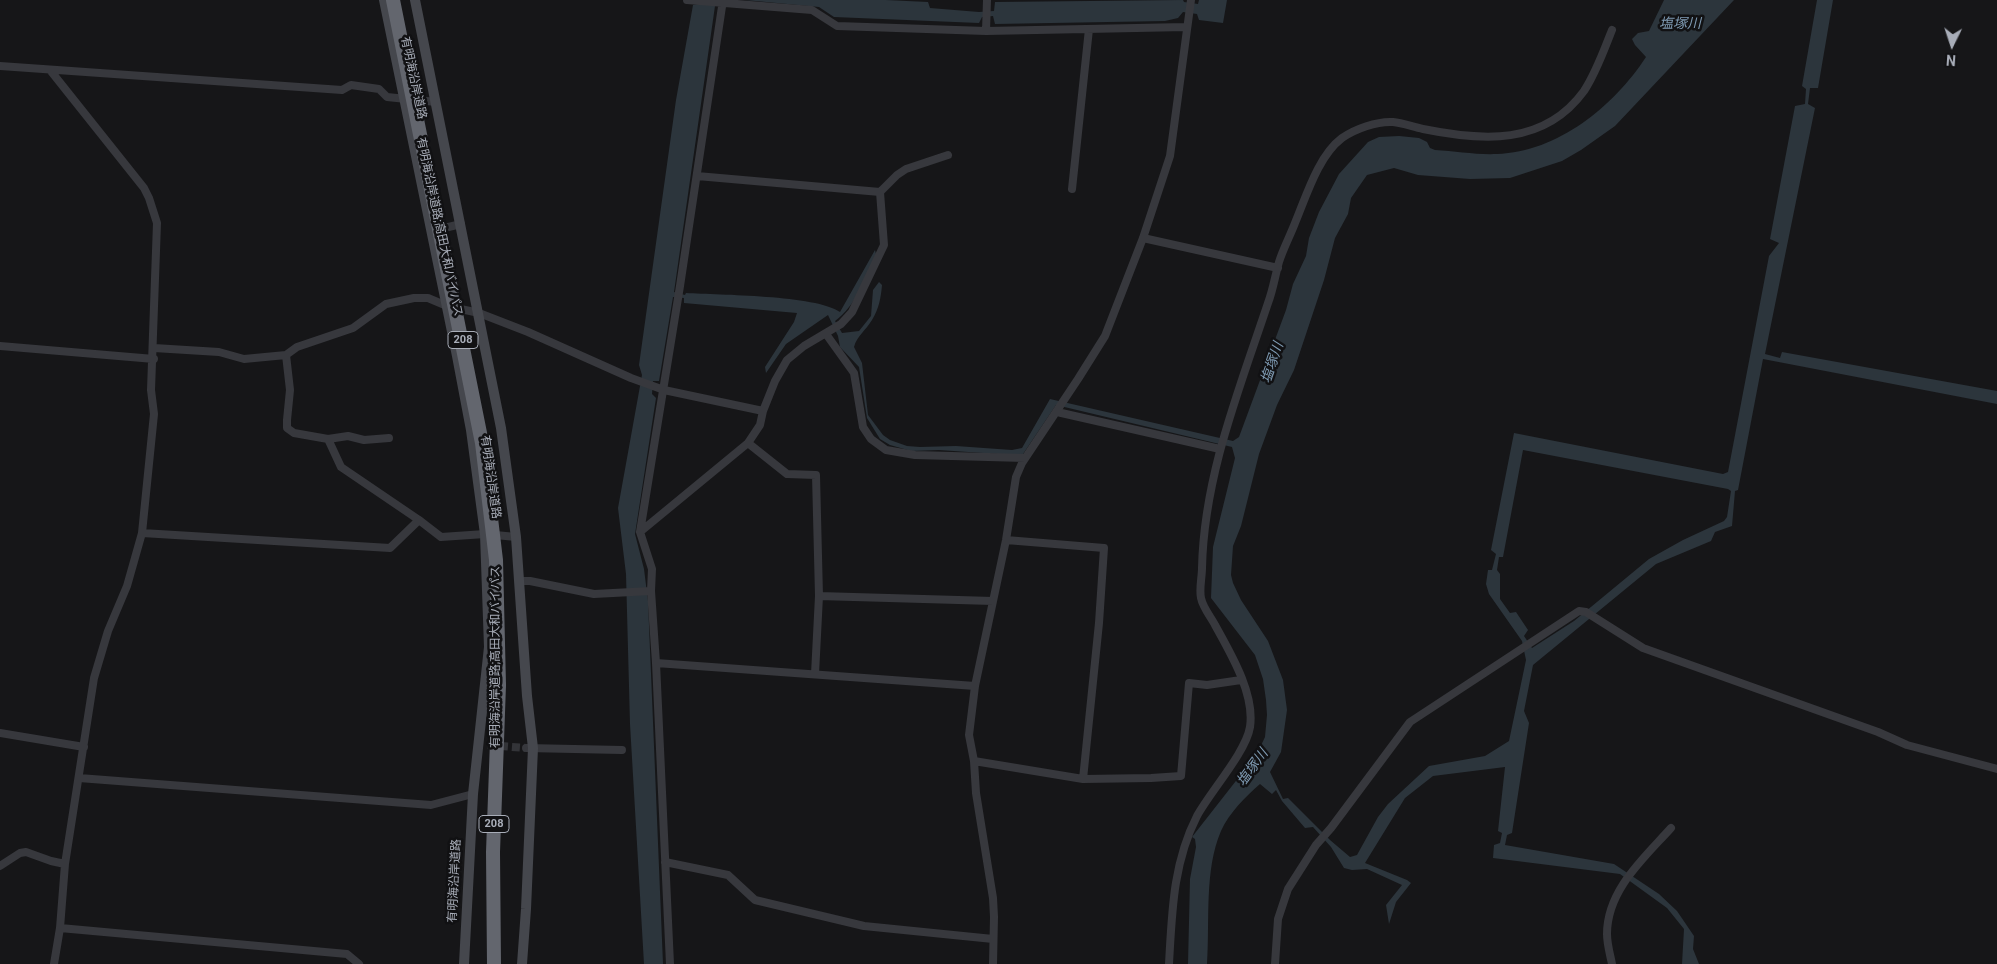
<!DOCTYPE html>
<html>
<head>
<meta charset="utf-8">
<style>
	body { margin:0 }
	#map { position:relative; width:1997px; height:964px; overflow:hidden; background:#161618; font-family:Roboto,sans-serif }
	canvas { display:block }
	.north { position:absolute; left:1927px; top:20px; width:50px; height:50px; -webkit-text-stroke:4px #111113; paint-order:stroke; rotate:184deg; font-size:14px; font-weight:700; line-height:20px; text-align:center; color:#a8adb8 }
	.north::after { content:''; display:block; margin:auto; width:18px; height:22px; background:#a8adb8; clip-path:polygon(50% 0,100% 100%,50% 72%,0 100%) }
</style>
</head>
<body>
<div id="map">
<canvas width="1997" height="964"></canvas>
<div class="north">N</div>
</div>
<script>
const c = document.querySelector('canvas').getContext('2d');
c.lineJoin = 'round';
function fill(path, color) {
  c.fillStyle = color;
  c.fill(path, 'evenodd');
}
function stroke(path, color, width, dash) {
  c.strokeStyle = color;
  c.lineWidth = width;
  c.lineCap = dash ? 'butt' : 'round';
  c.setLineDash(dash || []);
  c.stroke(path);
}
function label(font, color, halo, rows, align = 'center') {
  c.font = font + ' Roboto,"Noto Sans JP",sans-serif';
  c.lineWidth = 5;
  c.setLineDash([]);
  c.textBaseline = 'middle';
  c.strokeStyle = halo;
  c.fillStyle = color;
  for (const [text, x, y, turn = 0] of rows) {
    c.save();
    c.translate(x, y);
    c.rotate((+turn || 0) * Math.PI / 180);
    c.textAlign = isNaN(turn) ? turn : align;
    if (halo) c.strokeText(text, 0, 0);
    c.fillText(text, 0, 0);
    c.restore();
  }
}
const water = new Path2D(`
	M745,0H886L928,2L930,8L979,12L994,11L995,2L1183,0L1184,2L1198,4L1199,0H1227L1223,23L1199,20L1197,14L1183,12L1178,18L1165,21L995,24L993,16L982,17L979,23L834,17L819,7Z
	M1664,0H1734L1615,126L1581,150L1562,161L1510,178L1470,179L1418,175L1394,168L1367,175L1351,198L1348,214L1335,238L1324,280L1294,370L1277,405L1259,454L1241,526L1233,546L1231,575L1233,583L1241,600L1268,641L1283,680L1287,710L1281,752L1270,772L1283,799L1288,798L1330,840L1350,857L1357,855L1378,817L1388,804L1429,766L1485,756L1509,741L1526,660L1522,641L1489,594L1486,584L1488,570H1492L1496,554L1491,550L1514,433L1723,474L1728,472L1769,256L1779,243L1770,239L1795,106L1805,104L1806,89L1802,86L1817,0H1833L1818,88H1810L1808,104L1815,108L1765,354L1780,358L1782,352L1997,391V404L1763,359L1738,490L1735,491L1732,526L1715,532L1711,541L1656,564L1533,665L1524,711L1529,723L1512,833L1507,835L1505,845L1614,864L1659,894L1677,911L1694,936L1693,949L1699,964H1682L1684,929L1667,908L1620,874L1493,858L1494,845L1500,843L1502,833L1498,831L1505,767L1433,776L1405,798L1365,863L1407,880L1411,883L1396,902L1389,924L1386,905L1402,885L1367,869L1352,870L1344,868L1331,847L1313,827L1305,828L1282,801L1276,790L1272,794L1260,784C1246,796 1229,813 1221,831C1204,870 1210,922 1207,964H1188L1190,879L1196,847L1195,839L1192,837L1257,754L1265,737L1267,715L1266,700L1263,679L1255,655L1211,598L1213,547L1235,458L1232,447L1056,405L1023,454L1012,455L939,450L911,451L890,445L880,439L867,418L859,367L840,347L838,336L828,315L786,344L766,373L765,367L794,322L797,313L684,303V298L673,297L659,381H653L652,394L656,398L635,534L644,569L648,601L663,964H644L630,724L626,574L618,508L642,375L639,365L676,100L693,5L707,3L715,6L674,292L685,295L686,293C719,295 816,295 840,312L875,250L876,254C865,278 856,306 835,321L842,333L859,331L871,316L873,290L879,282L882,285C881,297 879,309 872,320C866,330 857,336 854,347L862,363L868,415L883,435L890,440L907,446L920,447L956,446L1012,450L1022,448L1050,399L1233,441L1239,437L1286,310L1293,284L1306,256L1309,238L1319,212L1339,174L1368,142L1379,137L1399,136L1419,138L1427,142L1430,148L1435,150C1455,151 1477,155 1497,154C1558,152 1614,106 1646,57L1635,45L1632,39L1638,33L1649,31ZM1523,450L1728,489L1731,491L1727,517L1724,521L1683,540L1649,559L1574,621L1532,648L1524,636L1528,630L1516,612L1510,613L1500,599V574L1497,570L1499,557H1503Z`);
const minorTunnel = new Path2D(`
	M488,745L526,748`);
const minor = new Path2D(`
	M687,0L812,10L837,26L986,31L1186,27
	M986,31L987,0
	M0,66L342,90L351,85L379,89L387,97L436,102
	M50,70L144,188L149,198L157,223L151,390L154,414L142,533L127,586L108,631L94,678L65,864L60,928L54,964
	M697,176L880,192
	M1072,189L1089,29
	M436,230L461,224
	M1143,238L1278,268
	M826,334L854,373L863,427L871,439L886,450L915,455L1025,458
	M0,346L154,359
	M154,348L219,352L244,359L286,355L297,347L353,328L386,304L414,298H428L447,306L479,313L528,332L631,378L664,390L763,411
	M286,355L290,390L287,420V428L294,433L328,439L341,467L419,520L441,537L485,534L516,537
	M1057,412L1220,449
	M328,439L348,436L364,440L389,438
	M748,443L787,474L816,475L819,596L815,674
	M640,532L748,443L760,425L763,411L775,381L787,360L804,346L841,324L852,312L884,245L880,192L897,175L906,169L948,155
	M142,533L390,548L419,520
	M1006,540L1104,548L1099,623L1083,779
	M520,581H530L594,594L651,591
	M819,596L993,601
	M656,663L975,686
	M0,733L84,747
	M526,748L622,750
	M974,761L1083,779L1151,778L1181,776L1189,683L1207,685L1241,680
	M79,778L431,805L473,794
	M665,862L728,875L755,900L864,926L993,939
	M0,866L20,853L26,852L51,861L65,864
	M60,928L347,954L359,964
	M670,964L656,663L651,591L652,569L640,532L680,286L723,0
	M993,964L994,917L993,898L976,793L974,761L969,735L975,686L1006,540L1016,477L1022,463L1078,379L1105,336L1143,238L1170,156L1191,0
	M1169,964C1172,912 1173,863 1197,816C1210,792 1246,752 1250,727C1255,694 1231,654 1215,625C1211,617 1203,608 1201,598C1199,589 1202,577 1202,568C1204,476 1239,390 1268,303C1273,290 1275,276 1279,262C1283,249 1290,236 1295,223C1306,197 1318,156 1342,138C1355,129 1377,121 1393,122C1403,123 1413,127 1423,129C1482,141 1544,146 1584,91C1596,73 1604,50 1612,30
	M1275,964L1278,919L1288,889L1316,845L1331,828L1410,722L1579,611L1586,612L1643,648L1878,732L1907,745L1997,769
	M1612,964C1610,954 1607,944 1607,934C1607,890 1644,858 1671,828`);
const secondary = new Path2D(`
	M384,0L457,356L471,430L485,534L489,647L473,794L464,964
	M415,0L501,428L516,537L527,696L533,748L526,909L522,964`);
const motorway = new Path2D(`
	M494,964L493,852L499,685`);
const motorwayBridge = new Path2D(`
	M393,0L482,443L496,560L499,685`);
const shields = [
	[463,340,30],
	[494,824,30]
];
const shieldNames = [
	["208",463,340],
	["208",494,824]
];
const streetNames = [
	["有明海沿岸道路",413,78,78],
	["有明海沿岸道路;高田大和バイパス",439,227,78],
	["有明海沿岸道路",490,477,82],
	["有明海沿岸道路;高田大和バイパス",496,657,-90],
	["有明海沿岸道路",455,881,-87]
];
const waterNames = [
	["塩塚川",1680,24],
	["塩塚川",1273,363,-71],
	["塩塚川",1253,768,-54]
];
fill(water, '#2c353c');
stroke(minorTunnel, '#333438', 8, [8, 4]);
stroke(minor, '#37383d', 8);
stroke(secondary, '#45474d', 10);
stroke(motorway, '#63666e', 14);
stroke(motorwayBridge, '#63666e', 14);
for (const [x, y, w] of shields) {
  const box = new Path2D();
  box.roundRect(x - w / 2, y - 8.5, w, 17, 4);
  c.fillStyle = '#111113';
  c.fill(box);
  stroke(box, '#a8adb8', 1);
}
label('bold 11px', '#a8adb8', null, shieldNames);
label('12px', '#a8adb8', '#111113', streetNames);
label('italic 14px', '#7f9bb3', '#111113', waterNames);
</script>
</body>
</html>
